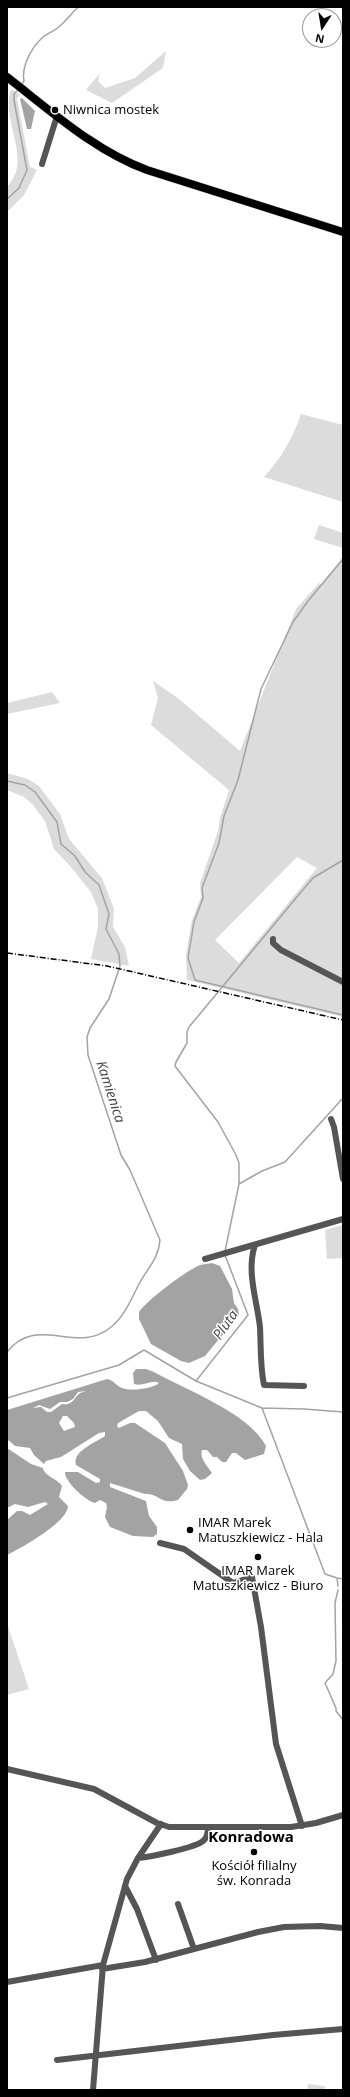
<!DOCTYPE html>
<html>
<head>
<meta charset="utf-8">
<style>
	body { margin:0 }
	#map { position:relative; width:350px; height:2097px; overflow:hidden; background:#fff; font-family:"Open Sans",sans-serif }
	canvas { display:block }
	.frame { position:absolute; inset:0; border:8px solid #000; pointer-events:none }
	.north { position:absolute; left:302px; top:8px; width:40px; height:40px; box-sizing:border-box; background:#fff; border:1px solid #999; border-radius:50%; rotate:192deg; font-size:11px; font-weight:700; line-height:16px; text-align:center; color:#000 }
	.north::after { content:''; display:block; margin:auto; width:14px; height:18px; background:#000; clip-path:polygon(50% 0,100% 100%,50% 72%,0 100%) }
</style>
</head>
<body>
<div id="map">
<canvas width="350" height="2097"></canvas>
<div class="frame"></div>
<div class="north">N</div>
</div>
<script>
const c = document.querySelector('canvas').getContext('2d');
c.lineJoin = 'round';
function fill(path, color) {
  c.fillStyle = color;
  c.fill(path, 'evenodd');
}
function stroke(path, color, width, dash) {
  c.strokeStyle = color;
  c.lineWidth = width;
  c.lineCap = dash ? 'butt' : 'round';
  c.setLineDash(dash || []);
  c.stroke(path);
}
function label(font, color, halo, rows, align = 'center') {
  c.font = font + ' "Open Sans",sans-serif';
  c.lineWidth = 3;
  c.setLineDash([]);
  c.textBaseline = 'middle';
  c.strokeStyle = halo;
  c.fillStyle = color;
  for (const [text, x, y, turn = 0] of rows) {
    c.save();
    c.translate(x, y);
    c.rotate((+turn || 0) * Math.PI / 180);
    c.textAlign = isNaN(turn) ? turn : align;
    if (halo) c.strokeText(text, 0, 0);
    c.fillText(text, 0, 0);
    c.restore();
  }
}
const green = new Path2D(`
	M166,51L163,68L112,103L86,90L100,73L98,81L105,88L135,78Z
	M11,89L20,95L17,99L30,167L37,170L24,195L7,212V187C34,160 0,121 11,89Z
	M301,414L343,425V502L264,477C280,460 294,436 301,414Z
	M319,525L343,533V548L314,539Z
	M343,557V1017L187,980L186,955L192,920L201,897L200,883L218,831L220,818L229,790L151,725L158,698L153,681L179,699L240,751L296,609L319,583L321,584ZM297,857L317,868L239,963L215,940Z
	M52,692L60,703L7,714V703Z
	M7,773L28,779L39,786L60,814L69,839L102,878L114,909L113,927L125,947L129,966L91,959L98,927V909L91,892L70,866L54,849L45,821L33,805L24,797L7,790Z
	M343,1225V1258L327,1259L325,1230Z
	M7,1623L29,1689L7,1695Z
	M308,2084L325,2086V2090H307Z`);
const water = new Path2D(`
	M22,98L35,111L31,129H27L20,99Z
	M212,1263L220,1266L232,1289L234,1303L238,1309L239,1315L205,1356L189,1363L181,1361L151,1344L139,1319V1312C147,1300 187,1270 200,1265C204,1264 208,1264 212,1263Z
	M136,1369H146L154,1372C186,1390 249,1413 266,1446L264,1454L245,1460L236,1453H232L226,1462H222L217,1457H213L207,1450H202C199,1458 209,1468 212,1473L205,1479L200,1480L190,1471L183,1459L182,1444L169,1438L158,1421L146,1411H139L118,1423L117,1426L119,1428L130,1423H135L165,1443L183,1471L188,1485L187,1489L178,1500C159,1505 160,1493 145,1494L110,1483V1487L146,1501L149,1516L157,1527V1534L153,1537L133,1536L110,1527L105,1517L107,1507L106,1503L100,1500L95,1503C86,1501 64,1481 65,1472H78L96,1483L100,1482V1479L76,1465C72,1451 95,1443 105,1436V1432L99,1433L61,1457L46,1461L44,1464L34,1455L30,1448L15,1446L7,1439V1410L107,1379C113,1380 115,1384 120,1387C129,1392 152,1389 159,1383C152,1379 143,1387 134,1384L133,1373ZM86,1391L80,1393C73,1399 72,1406 62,1404L51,1412H47L41,1407L33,1408L39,1405L50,1409L60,1402H67L73,1399L78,1392ZM63,1416H67L74,1423L75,1427L64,1431L59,1423Z
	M7,1448L31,1464L43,1468C44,1476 58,1479 62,1486L59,1497L68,1506C68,1522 21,1548 7,1555V1520L17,1511H22L30,1515L48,1504L45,1502L28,1507L15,1504L7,1508Z`);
const stream = new Path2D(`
	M22,84L24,81C21,66 32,47 43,37C49,33 56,30 61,25C67,20 72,13 78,7
	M7,199L19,188L27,170L14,100V94L19,89
	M343,559L308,601L293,622L261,689L238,780L224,816L219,843L202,888L203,898L194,922L188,958L195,980L343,1015
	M7,781L25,785L35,792L57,822L61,844L75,856L85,872L99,885L109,914L106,929L119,954L120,966L109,999L90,1028L87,1037L88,1055L121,1155L130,1170L160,1240C159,1258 147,1269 139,1284C132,1298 124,1317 111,1327C77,1356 37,1313 7,1352
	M239,1184V1163L236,1155L218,1122L175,1066L176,1062L187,1043V1032L189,1027L301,892L313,878L343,860
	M225,1251L239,1184L262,1171L285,1162L343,1098
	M196,1381L262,1408L325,1574L337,1578L338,1586
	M7,1398L119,1365L144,1350L196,1381L248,1315L225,1255
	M262,1408L304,1409L343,1412
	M337,1578L343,1579
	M338,1590L335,1603L336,1661L333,1674L325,1683L336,1708V1711L343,1720`);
const minor = new Path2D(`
	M42,164L57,116
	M273,939V943L281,950L343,982
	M331,1119L334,1127L343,1179
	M255,1245C246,1271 257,1300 260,1327C261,1346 260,1366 264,1385L304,1386
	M205,1259L343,1219
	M160,1543L184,1549L233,1583L252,1577L261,1627L276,1744L302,1826
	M7,1769L94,1789L157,1823L169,1827H291L316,1823L343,1815
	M138,1858C149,1857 195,1848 203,1841C207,1838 208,1832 208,1827
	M125,1886L137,1909L156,1960
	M178,1904L194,1949
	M102,1969L145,1962L258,1932L284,1927L320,1926L343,1928
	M7,1982L103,1965
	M57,2060L273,2035L343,2029
	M93,2090L103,1965L127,1879L138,1858L161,1824`);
const major = new Path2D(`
	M7,77C51,111 95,151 147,170L343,232`);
const rail = new Path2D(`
	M7,953L107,966L343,1020`);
const markers = [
	[55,110,4,"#000"],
	[190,1530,4,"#000"],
	[258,1557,4,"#000"],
	[254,1852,4,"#000"]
];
const poiNames = [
	["Niwnica mostek",63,110],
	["IMAR Marek",198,1523],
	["Matuszkiewicz - Hala",198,1538],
	["IMAR Marek",258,1571,"center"],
	["Matuszkiewicz - Biuro",258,1586,"center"],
	["Kościół filialny",254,1866,"center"],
	["św. Konrada",254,1881,"center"]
];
const waterNames = [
	["Kamienica",110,1092,72],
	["Pluta",226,1325,-55]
];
const quarterNames = [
	["Konradowa",251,1838]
];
fill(green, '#dcdcdc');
fill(water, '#a3a3a3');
stroke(stream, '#a3a3a3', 1.5);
stroke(major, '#dbdbdb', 9);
stroke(minor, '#555', 6);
stroke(major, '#000', 8);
stroke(rail, '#000', 1.5, [6, 2, 1, 2]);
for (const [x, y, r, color] of markers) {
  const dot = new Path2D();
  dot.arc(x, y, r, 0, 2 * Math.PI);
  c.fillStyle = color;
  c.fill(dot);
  stroke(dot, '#fff', 1.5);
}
label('13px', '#000', '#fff', poiNames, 'left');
label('italic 14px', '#444', '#fff', waterNames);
label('bold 15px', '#000', '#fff', quarterNames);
</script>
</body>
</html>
